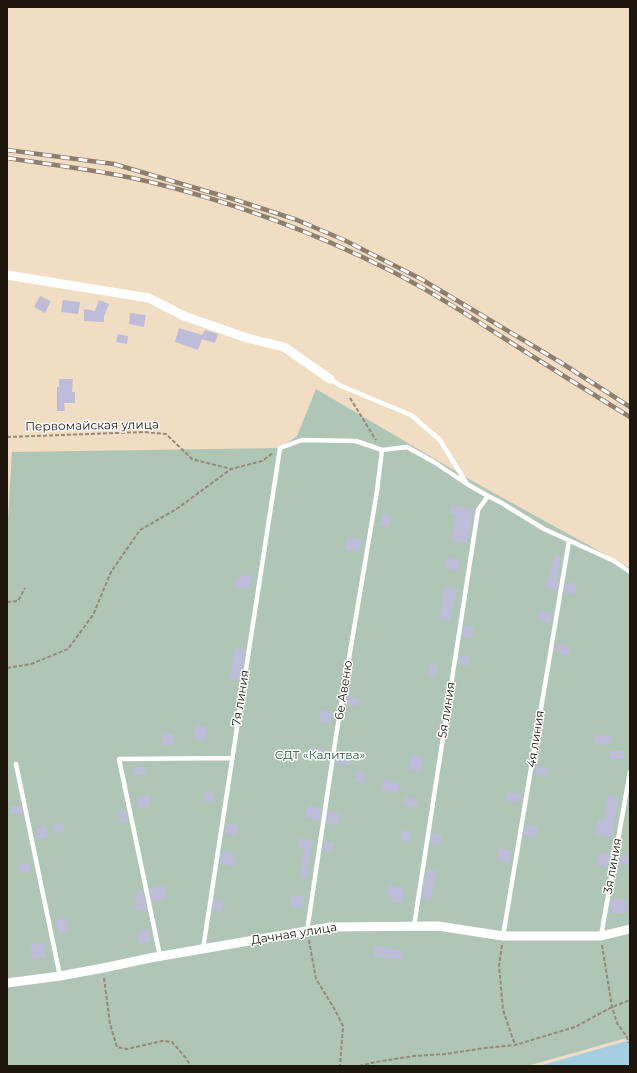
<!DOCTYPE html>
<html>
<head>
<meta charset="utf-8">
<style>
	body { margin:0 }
	#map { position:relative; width:637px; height:1073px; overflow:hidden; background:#f1dcc4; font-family:Montserrat,sans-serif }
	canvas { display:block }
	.frame { position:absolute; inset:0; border:8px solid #1d160d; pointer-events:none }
</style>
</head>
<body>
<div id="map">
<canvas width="637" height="1073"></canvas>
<div class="frame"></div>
</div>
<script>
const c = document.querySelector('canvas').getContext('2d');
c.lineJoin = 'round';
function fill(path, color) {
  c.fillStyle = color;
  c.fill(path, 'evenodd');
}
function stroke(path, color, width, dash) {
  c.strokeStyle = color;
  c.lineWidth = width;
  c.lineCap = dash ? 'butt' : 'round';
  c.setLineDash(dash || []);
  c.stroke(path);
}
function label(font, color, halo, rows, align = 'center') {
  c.font = font + ' Montserrat,sans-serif';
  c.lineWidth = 3;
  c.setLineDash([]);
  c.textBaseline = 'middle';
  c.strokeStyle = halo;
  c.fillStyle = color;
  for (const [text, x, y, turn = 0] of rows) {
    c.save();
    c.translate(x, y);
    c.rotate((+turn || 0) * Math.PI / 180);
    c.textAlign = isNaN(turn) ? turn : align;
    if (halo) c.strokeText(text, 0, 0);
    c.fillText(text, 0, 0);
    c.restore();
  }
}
const green = new Path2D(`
	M316,389L474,482L630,568V1037L527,1066H7V537L12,452L280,448L297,436Z`);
const water = new Path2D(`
	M630,1040V1066H539Z`);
const building = new Path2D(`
	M40,296L51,301L45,313L34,307Z
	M63,300L80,302L78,314L61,312Z
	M99,300L109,304L104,316V322L84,321V309L95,311Z
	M130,313L146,315L144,327L129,324Z
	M179,328L202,335L205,330L218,334L215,343L202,339L198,350L175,342Z
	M118,334L128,336L127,344L116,342Z
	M59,379H73L72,392H75V403H64L65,411H57V387H59Z
	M452,505L474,510L467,543L451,540L456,514L450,513Z
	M383,514L392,517L388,528L379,525Z
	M348,537L362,540L359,552L345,549Z
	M555,556L562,558L556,580H559L557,591L545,587Z
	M447,557L460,560L457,571L444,568Z
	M240,575L251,576L250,589L235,588L236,577L240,578Z
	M566,582L577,584L574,595L564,593Z
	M445,586L457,589L450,621L440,619L443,601H442Z
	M540,610L553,614L550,623L538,620Z
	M464,626L474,628L472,638L462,636Z
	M558,643L570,647L568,656L556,652Z
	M235,648L245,650L241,671L240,681L230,679Z
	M459,655L470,657L469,666L458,664Z
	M430,663L438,665L435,676L427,674Z
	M348,696L360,699L358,707L346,704Z
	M321,709L333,712L330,724L318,722Z
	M195,725L207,726L205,740L194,739Z
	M162,733L173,734V745H162Z
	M595,735L612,736L611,744L595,743Z
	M312,747L327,751L326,753L330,754L328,761L310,756Z
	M610,751H624V759H610Z
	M412,754L423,757L420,771L408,769Z
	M337,755L351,758L349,765L336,763Z
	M536,766L549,769L548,777L534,774Z
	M134,767H145V775H134Z
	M357,771L365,773L363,784L355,781Z
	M384,779L399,784L398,793L381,790Z
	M508,791L521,795L519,803L505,800Z
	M204,792L214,793L213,802L203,801Z
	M150,796V807L138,808L137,797Z
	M406,796L418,799L416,808L404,805Z
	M608,796L618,797L612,837L595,834L598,820L604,821Z
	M308,805L321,808L320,821L305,818Z
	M11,806H21L23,814H11Z
	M126,810L128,821L121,823L118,812Z
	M329,811L340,814L338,825L327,822Z
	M63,824L64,832L54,833L53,825Z
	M226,824L238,825L237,835L225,834Z
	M525,825L538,827L536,837L524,835Z
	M47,827V837L37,838L36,828Z
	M402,830L412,833L410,842L400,839Z
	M432,833L442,835L440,845L431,843Z
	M300,838L313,841L307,870L301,869L304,849L298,848Z
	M326,841L334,843L332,852L324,850Z
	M499,848L512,851L510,862L497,860Z
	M222,850L232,852L231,857L237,858L235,866L220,864Z
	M600,852L611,855L610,863L608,862L606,867L596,865Z
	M620,856L630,857L629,865L618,864Z
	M30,863L31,872L20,873L19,865Z
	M301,869L309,870L308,879L300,878Z
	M427,869L437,871L430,901L422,899Z
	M389,885L404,888L402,903L392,902L393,897L387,896Z
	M164,886L166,898L152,901L150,888Z
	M142,890L147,910L137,911L135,899L138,898L136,891Z
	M291,895L305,897L303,908L290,907Z
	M214,899L224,901L222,912L213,910Z
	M611,899H626V913H611Z
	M67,918L69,930L59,933L56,920Z
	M149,929L151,941L139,944L137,932Z
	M44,943L46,957L32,959L31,944Z
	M375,946L391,948V949L402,950V959L374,957Z`);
const path = new Path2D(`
	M350,398L376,440
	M7,437L144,432L166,434L192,459L231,469L262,461L273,453
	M7,602L18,601L25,588
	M7,668L31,664L68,649L93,615L111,572L140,530L178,508L231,469
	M309,940L316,979L335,1010L343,1026L340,1066
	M502,945L499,965L503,1010L515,1045
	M602,945L612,1007L617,1023L627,1037L628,1043
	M104,978L110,1024L117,1047L127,1049L162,1041L172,1042L185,1057L191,1066
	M359,1066L376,1062L414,1056L445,1054L485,1048L515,1045L575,1027L612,1007L630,1000`);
const service = new Path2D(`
	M330,379L341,386L411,415L440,440L467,484L488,496L500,502L544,529L614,561L630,572
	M16,764L60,976
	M414,926L478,510L488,496
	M307,931L336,736L377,491L382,450
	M503,936L569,541
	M601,936L630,772
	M203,949L280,448L302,440L356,441L382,450L407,447L434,462L467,484
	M160,956L119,759L232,758`);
const minor = new Path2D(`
	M7,275L149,298L184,316L247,338L284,347L330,379
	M7,983L60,976L103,968L150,958L330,927L438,926L503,936H601L630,929`);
const rail = new Path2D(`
	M7,150L114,164L233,199L297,220L344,240L421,279L560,362L630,407
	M7,158C53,165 100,170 146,181C230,201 316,233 393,272C430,291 465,313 499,335C543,363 586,390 630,417`);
const streetNames = [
	["Первомайская улица",92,426,-1],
	["6е Авеню",344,690,-81],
	["7я линия",241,698,-81],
	["5я линия",447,710,-81],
	["4я линия",536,739,-81],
	["3я линия",613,866,-80],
	["Дачная улица",294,934,-9]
];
const parkNames = [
	["СДТ «Калитва»",320,755]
];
fill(green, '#afc5b6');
fill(water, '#a6cee1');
fill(building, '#bdbdda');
stroke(path, '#988977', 2, [4, 2]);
stroke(service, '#fff', 4.5);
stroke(minor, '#fff', 9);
stroke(rail, '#8e7f6e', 4.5);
stroke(rail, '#fff', 3, [9]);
label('12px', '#1d160d', '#fff', streetNames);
label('12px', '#1f5737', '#fff', parkNames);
</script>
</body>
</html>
